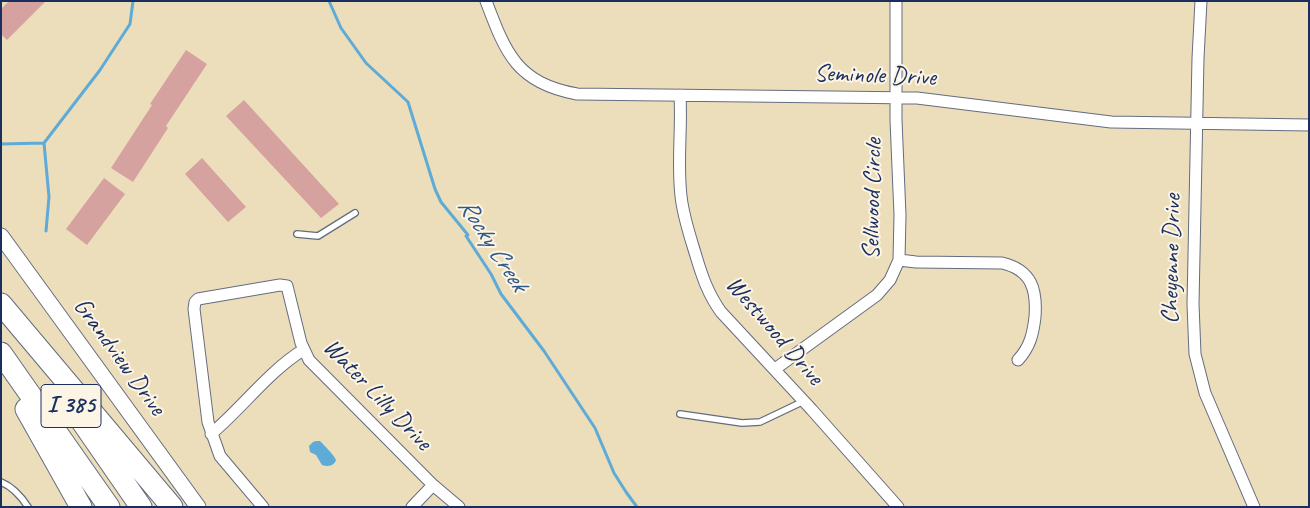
<!DOCTYPE html>
<html>
<head>
<meta charset="utf-8">
<style>
	body { margin:0 }
	#map { position:relative; width:1310px; height:508px; overflow:hidden; background:#eddebb; font-family:Caveat,sans-serif }
	canvas { display:block }
	.frame { position:absolute; inset:0; border:2px solid #1b2f5e; pointer-events:none }
</style>
</head>
<body>
<div id="map">
<canvas width="1310" height="508"></canvas>
<div class="frame"></div>
</div>
<script>
const c = document.querySelector('canvas').getContext('2d');
c.lineJoin = 'round';
function fill(path, color) {
  c.fillStyle = color;
  c.fill(path, 'evenodd');
}
function stroke(path, color, width, dash) {
  c.strokeStyle = color;
  c.lineWidth = width;
  c.lineCap = dash ? 'butt' : 'round';
  c.setLineDash(dash || []);
  c.stroke(path);
}
function label(font, color, halo, rows, align = 'center') {
  c.font = font + ' Caveat,sans-serif';
  c.lineWidth = 4;
  c.setLineDash([]);
  c.textBaseline = 'middle';
  c.strokeStyle = halo;
  c.fillStyle = color;
  for (const [text, x, y, turn = 0] of rows) {
    c.save();
    c.translate(x, y);
    c.rotate((+turn || 0) * Math.PI / 180);
    c.textAlign = isNaN(turn) ? turn : align;
    if (halo) c.strokeText(text, 0, 0);
    c.fillText(text, 0, 0);
    c.restore();
  }
}
const water = new Path2D(`
	M316,441H320C323,444 335,456 336,460C334,466 328,467 322,465L316,455L310,452L309,446L313,442Z`);
const stream = new Path2D(`
	M329,1L341,28L366,63L408,102L435,189L441,202L468,235L466,236L491,274L501,294L544,351L595,428L614,473L626,492L637,507
	M1,144L44,143
	M46,231L49,197L44,143L100,70L130,24L133,1`);
const building = new Path2D(`
	M9,1H46L7,40L1,34V9Z
	M186,50L207,64L166,126L168,128L133,182L111,168L152,105L150,104Z
	M244,100L339,204L321,218L226,116Z
	M202,158L246,207L228,222L185,174Z
	M104,178L125,194L87,245L66,229Z`);
const service = new Path2D(`
	M297,234L318,236L355,213
	M680,414L742,423L760,422L804,401
	M1,482C13,487 21,496 28,507`);
const minor = new Path2D(`
	M486,1C506,54 517,83 577,94L917,98L1111,122L1309,125
	M1201,1L1198,58L1193,304L1195,354L1205,393L1254,507
	M680,95C682,129 677,162 681,196C683,216 690,236 696,256C702,276 708,294 721,312L812,410L898,507
	M899,260L916,262L1002,263C1032,270 1037,290 1035,317C1033,334 1030,347 1018,360
	M775,369L877,295L890,280L899,260L900,215L896,120V1
	M211,434C243,407 268,372 303,350
	M263,507L220,456L208,422L194,309L195,302L198,299L280,285L287,286L301,343L309,360L433,485L459,507
	M412,507L433,485`);
const tertiary = new Path2D(`
	M1,236L198,507`);
const motorway = new Path2D(`
	M1,304L172,507
	M1,353L109,507
	M67,400L141,507
	M26,409L81,507`);
const shields = [
	[71,406,60]
];
const shieldNames = [
	["I 385",71,406]
];
const streetNames = [
	["Seminole Drive",875,76,2],
	["Sellwood Circle",873,199,-89],
	["Cheyenne Drive",1172,259,-89],
	["Westwood Drive",774,331,49],
	["Grandview Drive",119,357,54],
	["Water Lilly Drive",377,395,46]
];
const waterNames = [
	["Rocky Creek",492,245,57]
];
fill(water, '#5dabd6');
stroke(stream, '#5dabd6', 3);
fill(building, '#d5a29f');
stroke(service, '#646c7f', 8);
stroke(minor, '#646c7f', 13);
stroke(tertiary, '#646c7f', 17);
stroke(motorway, '#646c7f', 23);
stroke(service, '#fff', 5.5);
stroke(minor, '#fff', 11);
stroke(tertiary, '#fff', 15);
stroke(motorway, '#fff', 21);
for (const [x, y, w] of shields) {
  const box = new Path2D();
  box.roundRect(x - w / 2, y - 21.5, w, 43, 4);
  c.fillStyle = '#fcf5e5';
  c.fill(box);
  stroke(box, '#1b2f5e', 1);
}
label('bold 24px', '#1b2f5e', null, shieldNames);
label('25px', '#1b2f5e', '#fcf5e5', streetNames);
label('italic 26px', '#325a88', '#fcf5e5', waterNames);
</script>
</body>
</html>
